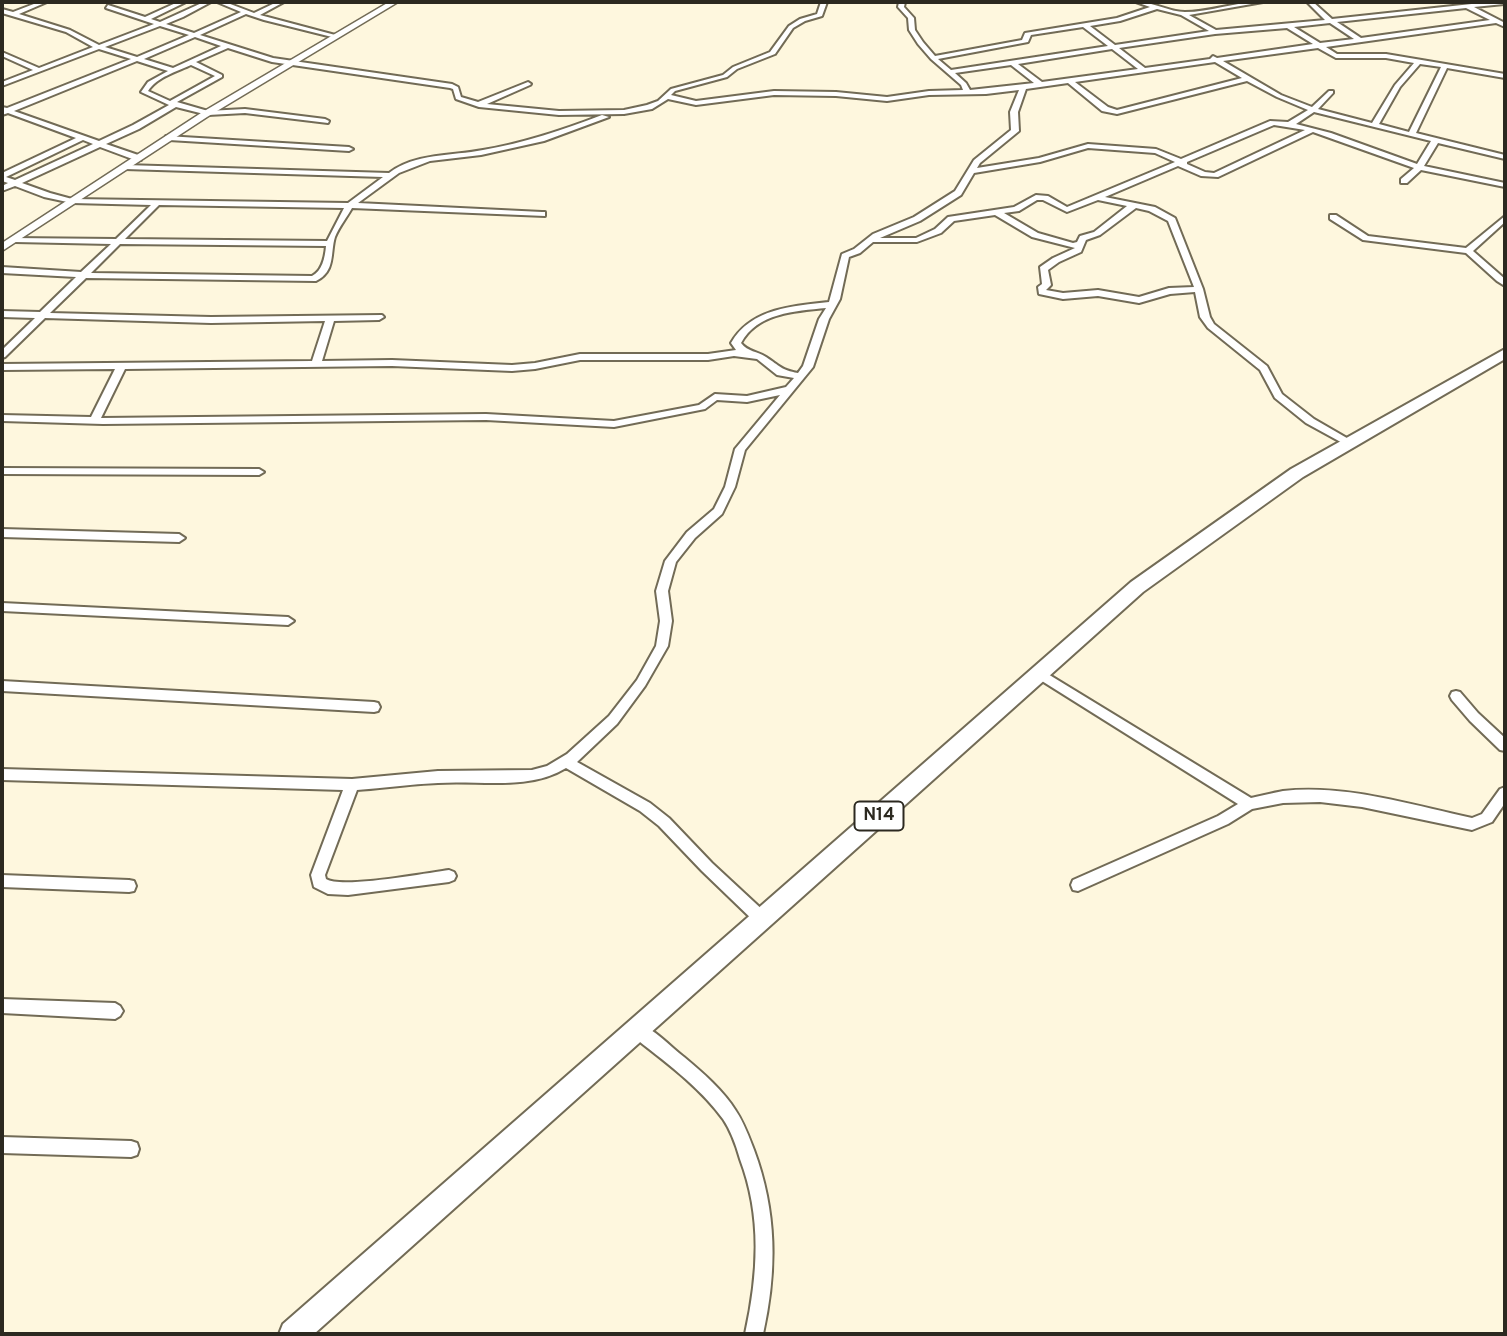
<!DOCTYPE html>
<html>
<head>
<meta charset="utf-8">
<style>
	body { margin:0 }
	#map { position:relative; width:1507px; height:1336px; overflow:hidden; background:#fef7de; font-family:Overpass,sans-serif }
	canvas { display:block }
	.frame { position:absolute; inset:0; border:4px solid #2c2920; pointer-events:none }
</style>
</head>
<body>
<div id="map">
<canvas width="1507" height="1336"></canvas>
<div class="frame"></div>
</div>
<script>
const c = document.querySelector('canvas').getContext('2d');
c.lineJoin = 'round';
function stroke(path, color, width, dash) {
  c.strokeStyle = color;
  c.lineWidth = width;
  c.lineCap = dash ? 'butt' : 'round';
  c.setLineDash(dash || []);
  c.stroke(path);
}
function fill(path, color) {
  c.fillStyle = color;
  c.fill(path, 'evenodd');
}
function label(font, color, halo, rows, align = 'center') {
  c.font = font + ' Overpass,sans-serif';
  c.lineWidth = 5;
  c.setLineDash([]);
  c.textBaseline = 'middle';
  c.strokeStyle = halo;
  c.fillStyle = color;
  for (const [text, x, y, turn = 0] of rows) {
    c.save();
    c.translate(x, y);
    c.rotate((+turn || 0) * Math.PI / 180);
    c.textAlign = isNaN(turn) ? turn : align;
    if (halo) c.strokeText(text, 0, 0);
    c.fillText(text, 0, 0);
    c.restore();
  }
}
const minor = new Path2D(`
	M39,2H47L19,14L70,30L99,45L154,24L106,8L108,5L145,17L178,2H186L151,19L160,22L204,2H211L183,17L166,24L194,33L241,12L217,2H225L254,13L277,2H284L260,15L339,36L336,38L264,20L246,14L200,35L273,58L452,84L458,87L461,97L478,102L528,82L531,84L530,85L487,104L559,111L624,110L647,105L658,101L671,89L723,75L733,67L770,52L789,26L800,19L817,14L821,2H827L822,16L805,21L793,28L775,54L737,69L727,77L675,91L671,95L696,101L774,91L836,92L887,97L929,91L963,90L961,85L931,59L918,44L909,30L908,18L898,7L899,2H905L904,7L914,18L915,30L923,42L935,56L1022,40L1025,33L1117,18L1150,7L1136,2C1155,2 1169,12 1185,12C1211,12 1237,1 1263,2L1189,15L1216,30L1325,20L1307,2H1313L1332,19L1490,2H1505L1504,4L1474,7L1505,23V27L1496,23L1326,47L1337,54H1386L1505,74V78L1447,68L1416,133L1505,155V159L1438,143L1424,166L1505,183V187L1421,170L1407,183H1401V179L1414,168L1313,132L1218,177L1201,176L1178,166L1105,197L1155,207L1175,218L1203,289L1210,317L1214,324L1267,366L1282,394L1314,419L1352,441V445L1348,446L1306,423L1275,398L1260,370L1208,328L1200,317L1195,292L1170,294L1139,303L1098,296L1063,299L1039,294L1038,287L1042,284L1040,267L1053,258L1075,248L1032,237L995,215L954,221L941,233L917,242H873L860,253L849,257L840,299L829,319L813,367L745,450L735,487L722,514L695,538L676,562L668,591L672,621L668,646L645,686L617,724L577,762L650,803L669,818L712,863L767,914L769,919L767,924L762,926L757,924L702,871L659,826L640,811L566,768C529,791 479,780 438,783C411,784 384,788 357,790L325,875L326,879C341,889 426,873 449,870L454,872L456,876L454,880L449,882L348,895L328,894L314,887L311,875L343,790L2,780V769L352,779L438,771L532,770L547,766L567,754L609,716L637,680L656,646L660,621L656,591L665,561L687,532L714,509L725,487L735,449L780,395L747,402L717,400L705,409L614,427L486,420L103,424L2,421V415L91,417L115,369L2,370V364L312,361L325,321L211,323L45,318L5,357L2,358V350L35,318L2,317V311L40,312L76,277L2,273V267L81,272L111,244L15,242H12V238L116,239L151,205L72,203L44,197L15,186L2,191V186L8,183L2,181V173L76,138L8,113L2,115V107L7,108L131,59L99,49L2,86V82L33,70L2,56V52L39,68L93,47L66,32L2,13V9L13,12ZM1466,8L1490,20L1361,38L1337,22ZM1157,9L1181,15L1209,31L1115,45L1090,26L1120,21ZM1330,23L1354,39L1320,43L1294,27ZM160,26L189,35L137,57L105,47ZM1083,27L1108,46L951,70L938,59L1028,42L1031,35ZM1287,28L1313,44L1217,58L1213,56L1210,59L1145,68L1119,48L1215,34ZM195,37L221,46L173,68L144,59ZM228,48L272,62L450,88L453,89L456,99L479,107L559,115L624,114L652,109L668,99L696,105L774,95L836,96L887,101L929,95L986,94L1019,90L1010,112L1011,130L974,160L955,191L914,217L873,234L854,249L842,254L829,302C793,306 751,308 731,343L736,350L708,354H580L535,363L512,365L392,360L322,361L334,321L379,320L384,317L382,315L211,317L50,313L86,278L316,281C336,271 330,253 335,237C339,227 347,217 352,208L545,216V212H542L358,203L399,173L430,161L481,155L544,141L609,117L602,115C563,130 524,143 483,150C452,156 415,153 389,173L125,165L121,167L125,169L383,177L348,203L72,199L50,193L22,183L100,147L135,160H141V156L106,144L139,129L176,107L208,115L245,113L328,123L329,121L325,119L245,109L208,111L177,102L222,77V75L196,62ZM1318,48L1336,58H1386L1414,63L1395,85L1372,123L1318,109L1333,93V91H1329L1312,107L1281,95L1223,61ZM1112,49L1138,69L1042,82L1018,64ZM137,61L168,71L148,82L141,92L169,105L133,125L99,141L14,111ZM1215,62L1242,78L1117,110L1108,107L1075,82ZM1420,64L1441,67L1409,132L1379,124L1400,87ZM191,65L215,76L170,101L148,91C157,77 176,72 191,65ZM1011,65L1034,83L970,90L966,83L955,73ZM1247,81L1277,97L1308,110L1288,122L1270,121L1181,159L1156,149L1088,144L1039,158L977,168L980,163L1019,131L1018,112L1026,89L1068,83L1102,111L1117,114ZM1314,112L1431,141L1417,164L1331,133L1296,124ZM1274,125L1305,130L1214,173L1205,172L1187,164V162ZM83,140L93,144L15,180L6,177ZM1088,148L1155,153L1175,162L1067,207L1048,196L1036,195L1014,207L948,217L935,229L916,238H880L920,221L961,195L974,173L1040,162ZM1037,200H1043L1067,212L1098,200L1127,206L1094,232L1080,236L1077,242L1073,243L1038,233L1004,213L1019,211ZM159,205L344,208L327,241L125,239ZM1136,208L1149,211L1168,221L1194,287L1169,288L1139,297L1098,290L1063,293L1046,290L1051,285L1048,270L1059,262L1081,252L1086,240L1100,235ZM120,244L326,246C325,258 322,271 312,276L91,273ZM826,308L819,319L803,366L798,373C781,370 780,366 766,357C757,351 748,352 741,343C757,313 795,311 826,308ZM734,356L757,359L777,375L794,378L786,387L747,396L715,394L699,405L614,421L486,414L101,418L125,369L392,366L512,371L535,369L580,360H708Z
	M166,136L349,147L353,149L349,151L169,140L165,138Z
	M1330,215H1336L1368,236L1466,248L1505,216V222L1473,251L1505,279V286L1497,281L1466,253L1363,240L1330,219Z
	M2,468L259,469L264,472L259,475L2,474Z
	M2,529L179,534L185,538L179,542L2,537Z
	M2,603L288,617L294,621L288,625L2,611Z
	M1038,668L1251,798C1261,796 1272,793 1283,791C1345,784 1411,805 1472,818L1482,814L1500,789L1505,787V803L1492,822L1472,830L1362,807L1320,802L1283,803L1252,809L1228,824L1078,891L1073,890L1071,885L1073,880L1218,816L1238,804L1034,676L1032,673L1034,670Z
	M2,681L374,702L378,703L380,707L378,711L374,712L2,691Z
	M1456,691L1460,692L1478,713L1505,738V751L1500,750L1470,721L1452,700L1450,696L1452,692Z
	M2,875L129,880L134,881L136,886L134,891L129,892L2,887Z
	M2,999L115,1003L120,1006L123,1011L120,1016L115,1019L2,1013Z
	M637,1022C654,1029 670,1046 684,1057C703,1073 723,1090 736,1111C744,1123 749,1137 754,1150C777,1212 777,1271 763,1334H745C758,1275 762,1217 740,1159C736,1145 731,1131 723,1119C699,1086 664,1061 631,1035L629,1030L631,1025Z
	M2,1137L131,1141L137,1143L139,1149L137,1155L131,1157L2,1153Z`);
const secondary = new Path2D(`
	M389,2H398L207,117L2,251V243L201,113Z`);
const primary = new Path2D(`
	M1505,349V359L1303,477L1143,592L314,1334H279L283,1324L1131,582L1291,469Z`);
const shields = [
	[879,816,49]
];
const shieldNames = [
	["N14",879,816]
];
stroke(minor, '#726b56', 4);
stroke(secondary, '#726b56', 3);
stroke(primary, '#726b56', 4);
fill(minor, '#fff');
fill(secondary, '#fff');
fill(primary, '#fff');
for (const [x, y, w] of shields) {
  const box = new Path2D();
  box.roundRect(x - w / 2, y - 14.5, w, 29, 5);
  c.fillStyle = '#fff';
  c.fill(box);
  stroke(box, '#2c2920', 2);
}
label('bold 18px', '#2c2920', null, shieldNames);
</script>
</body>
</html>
